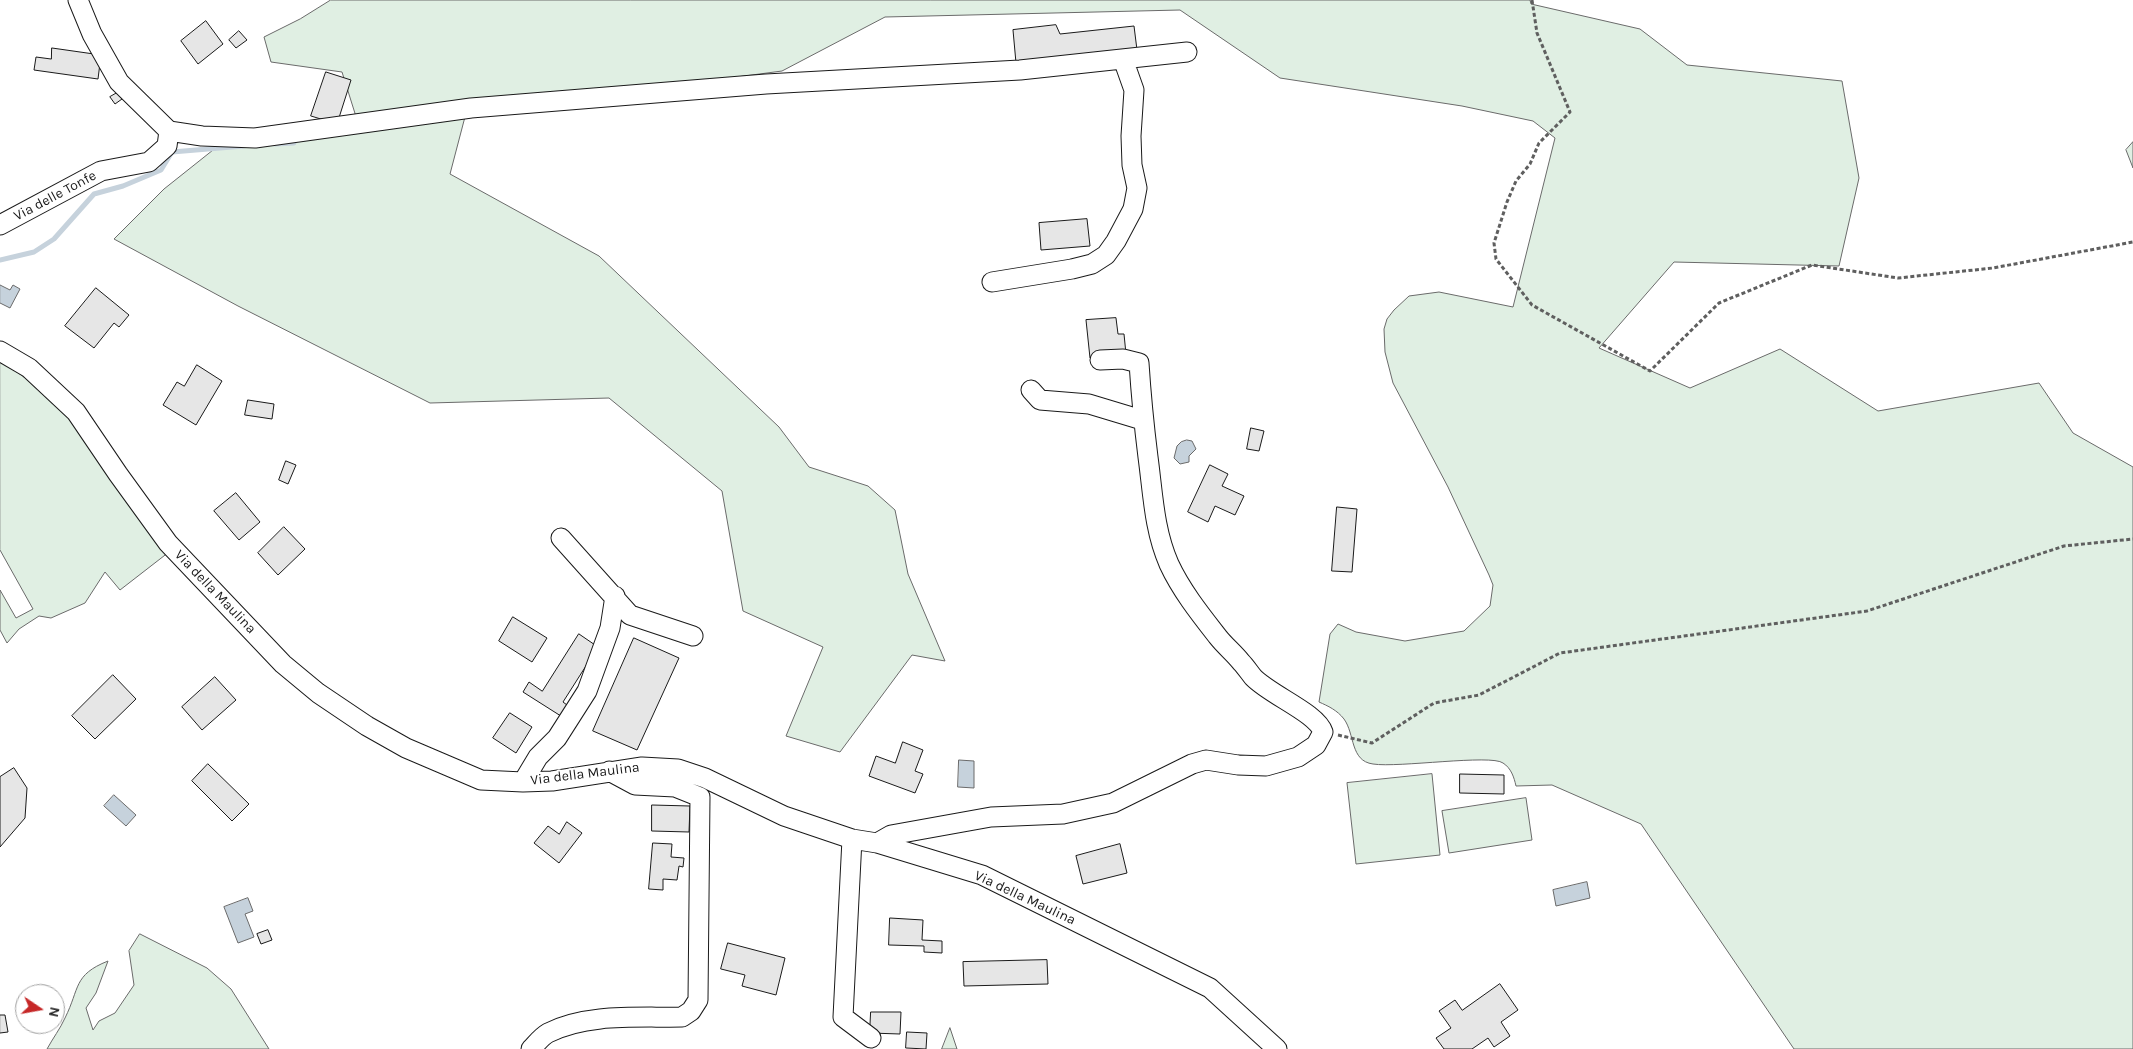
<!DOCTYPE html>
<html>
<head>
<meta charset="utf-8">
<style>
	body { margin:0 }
	#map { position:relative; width:2133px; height:1049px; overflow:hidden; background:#fff; font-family:Karla,sans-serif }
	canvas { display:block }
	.north { position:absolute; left:15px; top:984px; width:50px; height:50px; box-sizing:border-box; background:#fff; border:1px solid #a3a3a3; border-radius:50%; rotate:102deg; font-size:14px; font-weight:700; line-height:20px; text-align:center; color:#1a1a1a }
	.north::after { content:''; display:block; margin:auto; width:18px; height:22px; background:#c62828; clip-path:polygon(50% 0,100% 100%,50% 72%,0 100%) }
</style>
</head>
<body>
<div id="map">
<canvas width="2133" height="1049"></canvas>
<div class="north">N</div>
</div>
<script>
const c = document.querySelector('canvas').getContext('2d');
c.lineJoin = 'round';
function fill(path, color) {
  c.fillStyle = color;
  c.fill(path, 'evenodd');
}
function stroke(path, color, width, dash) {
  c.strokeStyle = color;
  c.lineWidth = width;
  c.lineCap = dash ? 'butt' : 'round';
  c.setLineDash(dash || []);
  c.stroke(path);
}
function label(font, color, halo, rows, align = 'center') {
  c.font = font + ' Karla,sans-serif';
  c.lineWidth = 4;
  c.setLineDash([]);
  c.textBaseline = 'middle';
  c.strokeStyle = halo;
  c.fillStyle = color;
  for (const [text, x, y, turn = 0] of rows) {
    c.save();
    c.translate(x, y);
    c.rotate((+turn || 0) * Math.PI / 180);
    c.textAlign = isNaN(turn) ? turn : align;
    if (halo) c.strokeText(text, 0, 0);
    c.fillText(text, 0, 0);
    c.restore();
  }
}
const green = new Path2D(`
	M331,0H1530L1531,4L1640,29L1687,65L1842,81L1859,178L1839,266L1674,262L1599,348L1690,388L1780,349L1878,411L2039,383L2073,433L2133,467V1049H1794L1641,824L1552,785L1516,786C1514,777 1511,768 1503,763C1491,754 1398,768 1373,764C1350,761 1355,734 1344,719C1337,710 1328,706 1319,702L1330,634L1338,624L1356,632L1405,641L1464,631L1490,606L1493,585L1489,575L1448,487L1393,383L1385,352L1384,329L1387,319L1394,310L1409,296L1439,292L1513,307L1555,138L1533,121L1462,106L1280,78L1180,10L885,17L782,71L466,113L450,174L599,256L779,427L809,467L868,486L895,510L908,574L945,661L912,655L840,752L786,736L823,647L743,611L722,491L609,398L430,403L238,306L114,239L164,189L213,150L358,123L342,72L271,62L264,37L300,19Z
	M2133,142V168L2126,150Z
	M0,360L52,397L79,426L169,552L120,590L105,572L85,603L51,618L39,616L19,629L7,643L0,630V590L16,618L33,609L0,550Z
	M1432,774L1440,855L1356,864L1347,783Z
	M1526,798L1532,840L1449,853L1442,811Z
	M140,934L207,968L231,989L269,1049H47C53,1038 60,1029 65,1018C80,988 73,975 108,961L96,993L86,1008L93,1030L99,1021L115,1013L134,985L129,951Z
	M950,1028L957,1049H942Z`);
const water = new Path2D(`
	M0,285L10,290L13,285L20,289L10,308L0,303Z
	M1187,440L1192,441L1196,449L1189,456V462L1180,464L1174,458L1177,446L1181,442Z
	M959,760L974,761V788L958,787Z
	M114,795L136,815L126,826L104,806Z
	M1587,882L1590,898L1556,906L1553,890Z
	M248,898L253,911L245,914L254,937L238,943L224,907Z`);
const stream = new Path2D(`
	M275,144L294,143
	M0,260L34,252L54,239L94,194L123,186L161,170L172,152L244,146`);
const building = new Path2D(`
	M206,21L223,44L198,64L181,41Z
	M1056,25L1060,34L1134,26L1137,50L1016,63L1013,30Z
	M239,31L247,40L236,48L229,40Z
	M52,48L101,55L98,79L34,70L36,57L51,59Z
	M326,72L351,80L337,124L311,116Z
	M117,93L122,99L115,104L110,97Z
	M1087,219L1090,246L1041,250L1039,223Z
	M96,288L129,315L119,327L114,323L94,348L65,326Z
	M1116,318L1118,334H1124L1126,354L1090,358L1086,320Z
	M197,365L222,381L196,425L163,405L177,382L184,386Z
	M248,400L274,404L272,419L245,415Z
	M1251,428L1264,431L1259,451L1247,449Z
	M286,461L296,465L288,484L279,480Z
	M1210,465L1228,474L1222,486L1244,496L1235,515L1215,506L1208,522L1188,512Z
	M236,493L260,522L239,540L214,511Z
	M1337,507L1357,509L1352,572L1332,571Z
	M284,527L305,549L278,575L258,553Z
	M513,617L547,638L532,662L499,641Z
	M579,634L598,647L563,702L571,708L564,718L523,692L529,682L542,691Z
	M634,638L679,658L637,750L593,731Z
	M113,675L136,699L95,739L72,716Z
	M215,677L236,700L202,730L182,707Z
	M510,713L532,727L516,753L493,738Z
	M903,742L923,750L915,771L923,774L915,793L869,776L876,756L895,763Z
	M208,764L249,804L232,821L192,781Z
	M14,768L27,788L25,818L0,847V777Z
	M1460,774L1504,775V794L1460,793Z
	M652,805L690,806L689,832L652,831Z
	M567,822L582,833L559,863L534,843L548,826L559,834Z
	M653,843L672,844L671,857L684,858L683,867L679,866L677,880L663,879V890L649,889Z
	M1120,844L1127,873L1083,884L1076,856Z
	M890,918L923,920L922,940L942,941V953L924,952V946L889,945Z
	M268,930L272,940L261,944L257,934Z
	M728,943L785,958L776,995L742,986L745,975L721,969Z
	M1047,960L1048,984L964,986L963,962Z
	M1500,984L1518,1010L1501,1022L1510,1036L1494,1047L1488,1038L1472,1049H1444L1436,1038L1451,1028L1439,1011L1455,1000L1462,1010Z
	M871,1012H901L900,1034L870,1033Z
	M0,1015H5L8,1032L0,1033Z
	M907,1032L927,1033L926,1049L906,1048Z`);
const path = new Path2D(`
	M1532,0L1537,33L1570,112L1539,143L1530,164L1516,181L1507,202L1494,243L1496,259L1532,305L1650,371L1719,303L1812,265L1898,278L1993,268L2133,242
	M1338,735L1372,743L1434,703L1479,695L1560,653L1867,611L2064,546L2133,539`);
const minor = new Path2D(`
	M169,131L202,136L255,138L471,108L766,84L1020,70L1187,52
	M0,225L101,171L149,162L167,146L169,131L119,82L92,34L78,0
	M992,282L1072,269L1092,264L1106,255L1116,241L1133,209L1137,188L1132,165L1131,136L1134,90L1123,59
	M0,351L29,368L76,412L118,474L168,543L283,664L318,693L367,726L406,748L481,780L523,782L552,781L642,767L678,769L705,778L784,816L852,839L877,843L982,875L1210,988L1277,1049
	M1031,390L1040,400L1089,404L1142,420
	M561,538L630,615L693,636
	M523,782L538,757L557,738L587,691L610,628L615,596
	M852,839L843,1017L871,1038
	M877,843L891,835L991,817L1063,814L1113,803L1192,764L1206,760L1238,765L1266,766L1298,757L1316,745L1323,732C1317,713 1270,695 1253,677C1249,672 1245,666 1241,662C1234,653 1225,646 1218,637C1200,614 1181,590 1169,564C1154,530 1153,494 1148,457C1144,425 1141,394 1139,363L1123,359L1100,360
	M531,1049C536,1044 541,1037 548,1033C587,1013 639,1018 682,1017L691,1011L698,1000L700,797L675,787L635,785L609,771`);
const streetNames = [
	["Via delle Tonfe",55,196,-28],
	["Via della Maulina",215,592,46],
	["Via della Maulina",585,774,-7],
	["Via della Maulina",1025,898,25]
];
fill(green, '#e0efe3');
stroke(green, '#6a6a6a', 1);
fill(water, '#c6d2dc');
stroke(water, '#6a6a6a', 1);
stroke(stream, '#c6d2dc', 5);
fill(building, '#e6e6e6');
stroke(building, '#1a1a1a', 1);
stroke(minor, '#1a1a1a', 21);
stroke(path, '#5f5f5f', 3, [4, 2.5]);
stroke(minor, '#fff', 19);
label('14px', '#1a1a1a', '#fff', streetNames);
</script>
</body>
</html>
